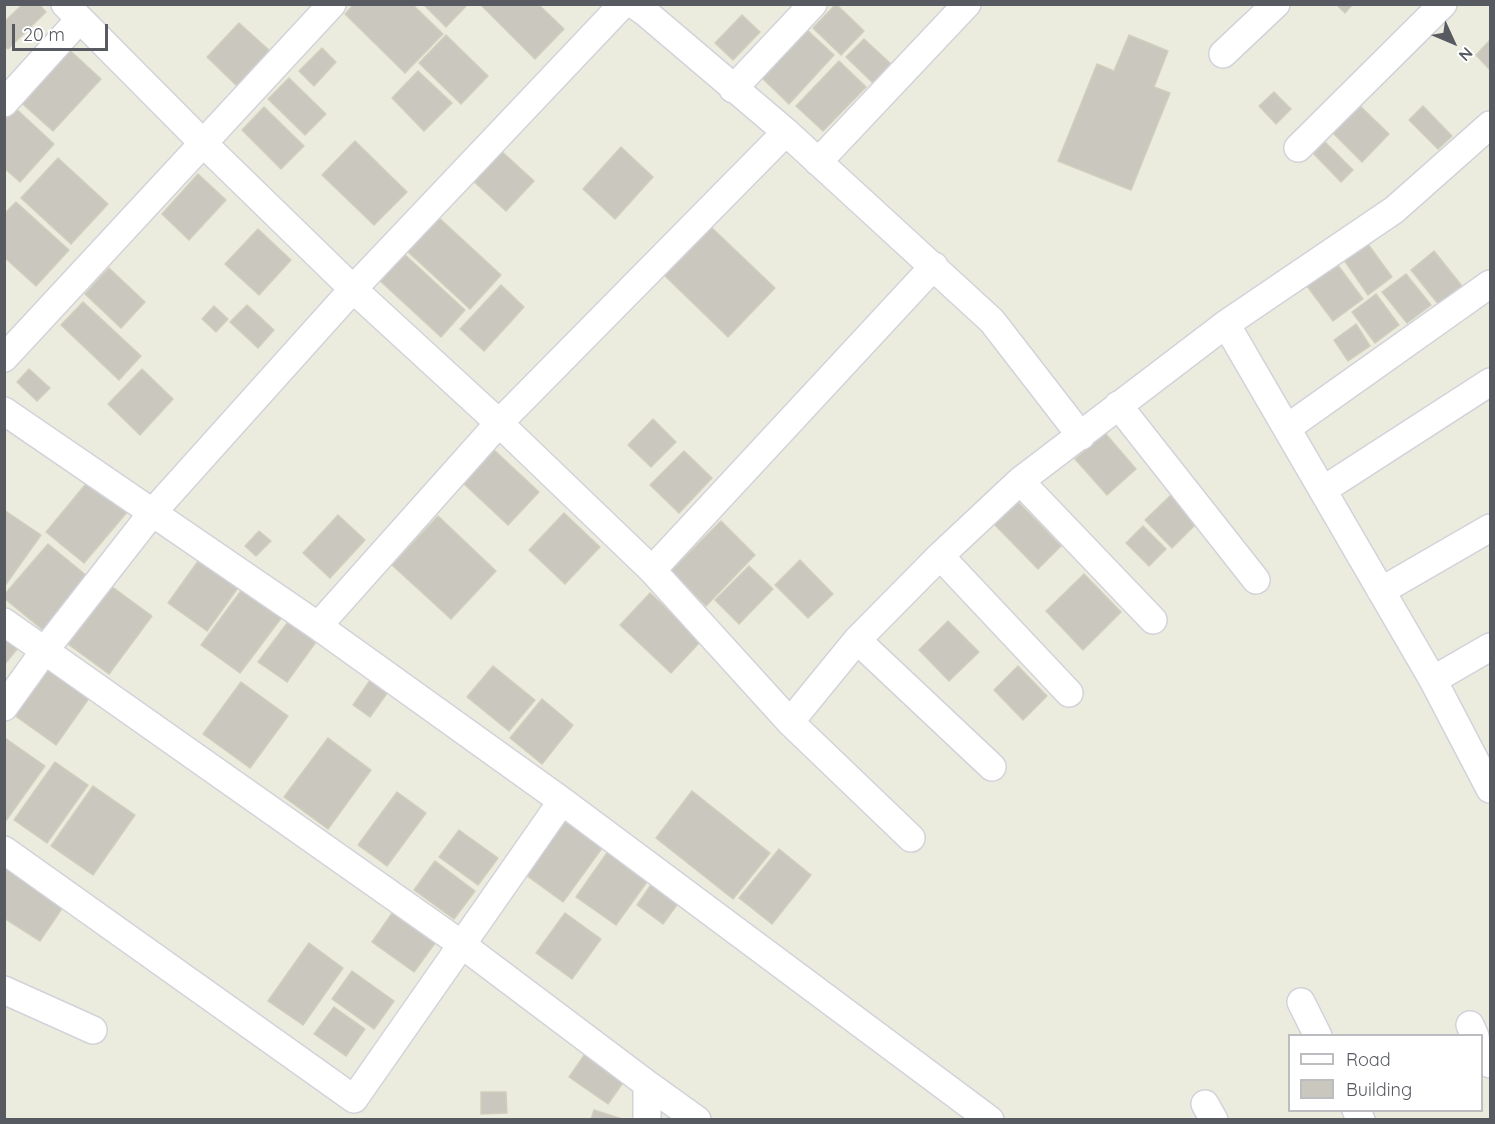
<!DOCTYPE html>
<html>
<head>
<meta charset="utf-8">
<style>
	body { margin:0 }
	#map { position:relative; width:1495px; height:1124px; overflow:hidden; background:#ececde; font-family:Quicksand,sans-serif }
	canvas { display:block }
	.frame { position:absolute; inset:0; border:6px solid #585a61; pointer-events:none }
	.legend { position:absolute; left:1288px; top:1034px; width:195px; height:78px; box-sizing:border-box; background:#fff; border:2px solid #bcbdc0; margin:0; padding:8px 10px; list-style:none; font-size:18px; color:#585a61 }
	.legend li { display:flex; align-items:center; gap:12px; height:30px }
	.legend b { width:30px; border:2px solid #bcbdc0 }
	.north { position:absolute; left:1423px; top:12px; width:60px; height:60px; -webkit-text-stroke:4px #fff; paint-order:stroke; rotate:134deg; font-size:16px; font-weight:700; line-height:24px; text-align:center; color:#585a61 }
	.north::after { content:''; display:block; margin:auto; width:21px; height:27px; background:#585a61; clip-path:polygon(50% 0,100% 100%,50% 72%,0 100%) }
	.scale { position:absolute; left:12px; top:24px; width:96px; height:27px; box-sizing:border-box; border:3px solid #585a61; border-top:0; padding-left:8px; font-size:18px; line-height:21px; white-space:nowrap; color:#585a61; -webkit-text-stroke:4px #fff; paint-order:stroke }
</style>
</head>
<body>
<div id="map">
<canvas width="1495" height="1124"></canvas>
<div class="frame"></div>
<ul class="legend">
<li><b style="height:8px;background:#fff"></b>Road</li>
<li><b style="height:16px;background:#c9c7be"></b>Building</li>
</ul>
<div class="north">N</div>
<div class="scale">20 m</div>
</div>
<script>
const c = document.querySelector('canvas').getContext('2d');
c.lineJoin = 'round';
function fill(path, color) {
  c.fillStyle = color;
  c.fill(path, 'evenodd');
}
function stroke(path, color, width, dash) {
  c.strokeStyle = color;
  c.lineWidth = width;
  c.lineCap = dash ? 'butt' : 'round';
  c.setLineDash(dash || []);
  c.stroke(path);
}
const building = new Path2D(`
	M23,4H39L46,12L8,49L4,46V22Z
	M354,4H412L443,34L405,73L345,14Z
	M423,4H468L446,27Z
	M480,4H538L564,29L535,59Z
	M836,4L864,31L841,55L813,28Z
	M1336,4H1353L1345,13Z
	M742,15L760,32L733,60L715,43Z
	M239,23L270,51L237,86L207,57Z
	M807,30L834,55L789,104L762,78Z
	M446,35L488,76L461,104L419,63Z
	M1129,35L1168,51L1154,87L1170,93L1131,190L1058,161L1097,64L1114,71Z
	M864,39L891,64L873,83L846,57Z
	M1490,40V70L1476,55Z
	M64,45L101,79L53,131L16,98Z
	M322,48L336,62L314,86L299,71Z
	M839,61L866,87L823,131L796,106Z
	M418,71L452,103L424,131L392,98Z
	M289,78L326,114L305,135L268,99Z
	M1274,92L1291,109L1276,124L1259,106Z
	M1357,103L1389,134L1362,162L1330,130Z
	M13,106L54,144L20,182L4,168V115Z
	M1423,106L1452,136L1438,149L1409,120Z
	M264,107L304,146L281,169L242,130Z
	M1322,139L1353,170L1341,182L1310,150Z
	M355,141L407,192L374,225L322,175Z
	M621,147L653,177L615,219L583,189Z
	M499,149L534,181L506,211L471,179Z
	M58,158L108,204L71,244L21,198Z
	M198,174L226,200L189,240L162,214Z
	M16,202L69,250L36,286L4,257V214Z
	M437,216L501,275L470,309L406,250Z
	M711,227L775,288L728,337L664,275Z
	M258,229L291,260L259,295L225,264Z
	M1365,240L1392,277L1368,295L1342,257Z
	M1434,251L1462,286L1439,305L1411,270Z
	M402,252L465,310L441,337L377,278Z
	M1337,264L1363,299L1333,321L1307,286Z
	M109,268L145,302L121,328L85,294Z
	M1406,274L1431,305L1407,323L1382,292Z
	M501,285L524,307L484,351L460,329Z
	M1376,294L1399,325L1375,343L1352,312Z
	M83,302L141,356L119,380L61,325Z
	M247,305L274,330L258,348L230,322Z
	M214,306L228,319L216,332L202,319Z
	M1356,324L1370,346L1348,361L1334,340Z
	M29,369L50,388L37,401L17,382Z
	M142,369L173,399L140,435L108,404Z
	M653,419L676,442L651,467L628,445Z
	M1105,433L1136,469L1107,495L1075,459Z
	M494,450L539,492L508,525L463,483Z
	M684,451L712,478L679,513L650,485Z
	M90,479L128,511L84,563L46,532Z
	M1172,494L1199,521L1172,548L1145,520Z
	M1018,502L1061,546L1038,569L994,524Z
	M4,510L41,535L4,587Z
	M564,513L600,547L565,584L529,550Z
	M338,515L365,540L330,578L303,553Z
	M438,516L496,571L451,619L392,565Z
	M721,521L755,555L706,606L671,571Z
	M1143,526L1166,549L1149,566L1126,543Z
	M259,531L271,541L256,556L245,546Z
	M48,544L87,576L43,630L4,598V595Z
	M201,557L240,585L207,631L168,603Z
	M800,560L833,594L808,618L775,585Z
	M749,566L773,589L739,624L715,600Z
	M1084,574L1121,612L1083,650L1046,611Z
	M111,586L152,616L109,674L68,644Z
	M243,588L282,617L240,673L201,645Z
	M650,593L701,641L671,673L620,625Z
	M948,621L979,652L949,681L919,650Z
	M288,622L316,642L287,682L258,662Z
	M4,638L18,648L4,665Z
	M50,664L92,694L56,745L14,715Z
	M493,666L535,700L509,731L467,697Z
	M1018,666L1047,696L1023,720L994,690Z
	M373,676L390,689L370,717L353,705Z
	M241,682L288,716L250,768L203,734Z
	M542,699L573,725L542,764L510,738Z
	M5,738L45,766L5,822L4,739Z
	M328,738L371,770L328,829L284,797Z
	M55,762L88,785L47,843L14,820Z
	M93,786L135,815L93,875L51,846Z
	M692,791L770,853L733,899L656,838Z
	M397,792L426,813L387,866L358,845Z
	M564,815L605,844L563,902L523,873Z
	M459,830L498,858L478,885L439,857Z
	M779,849L811,875L772,924L739,898Z
	M609,850L649,879L616,925L576,897Z
	M435,861L475,891L454,919L414,890Z
	M4,864L65,904L40,941L4,918Z
	M655,879L682,898L663,924L637,905Z
	M395,909L438,939L414,972L372,942Z
	M565,913L601,939L572,979L536,953Z
	M309,943L343,968L303,1025L268,1001Z
	M352,971L394,1001L374,1029L332,999Z
	M334,1007L365,1029L346,1056L314,1034Z
	M590,1047L629,1074L608,1104L569,1077Z
	M481,1092H506L507,1113L481,1114Z
	M594,1110L625,1120H591Z`);
const minor = new Path2D(`
	M65,4L203,143L353,289L499,423L652,570L790,722
	M633,4L646,13L786,132L992,321L1081,436
	M1223,54L1276,4
	M733,89L813,4
	M4,103L79,20
	M1298,148L1443,4
	M818,162L967,4
	M1226,324L1433,680L1490,789
	M4,358L332,4
	M1118,405L1256,580
	M4,411L318,626L562,801L990,1120
	M1287,428L1490,284
	M1020,481L1153,620
	M1323,490L1490,382
	M940,556L1069,693
	M652,570L934,266
	M1381,591L1490,528
	M4,622L461,944L647,1084L697,1120
	M318,626L499,423L786,132
	M857,640L992,767
	M1433,680L1490,647
	M4,707L45,650L152,513L353,289L623,4
	M911,838L790,722L857,640L940,556L1020,481L1226,324L1394,210L1490,125
	M4,850L354,1099L562,801
	M4,990L93,1030
	M1301,1002L1318,1036
	M1470,1025L1475,1036
	M1482,1048L1490,1064
	M647,1084V1120
	M1205,1104L1214,1120
	M1356,1110L1361,1120`);
fill(building, '#c9c7be');
stroke(building, '#d1cebd', 1.5);
stroke(minor, '#d2d3da', 30);
stroke(minor, '#fff', 27);
</script>
</body>
</html>
